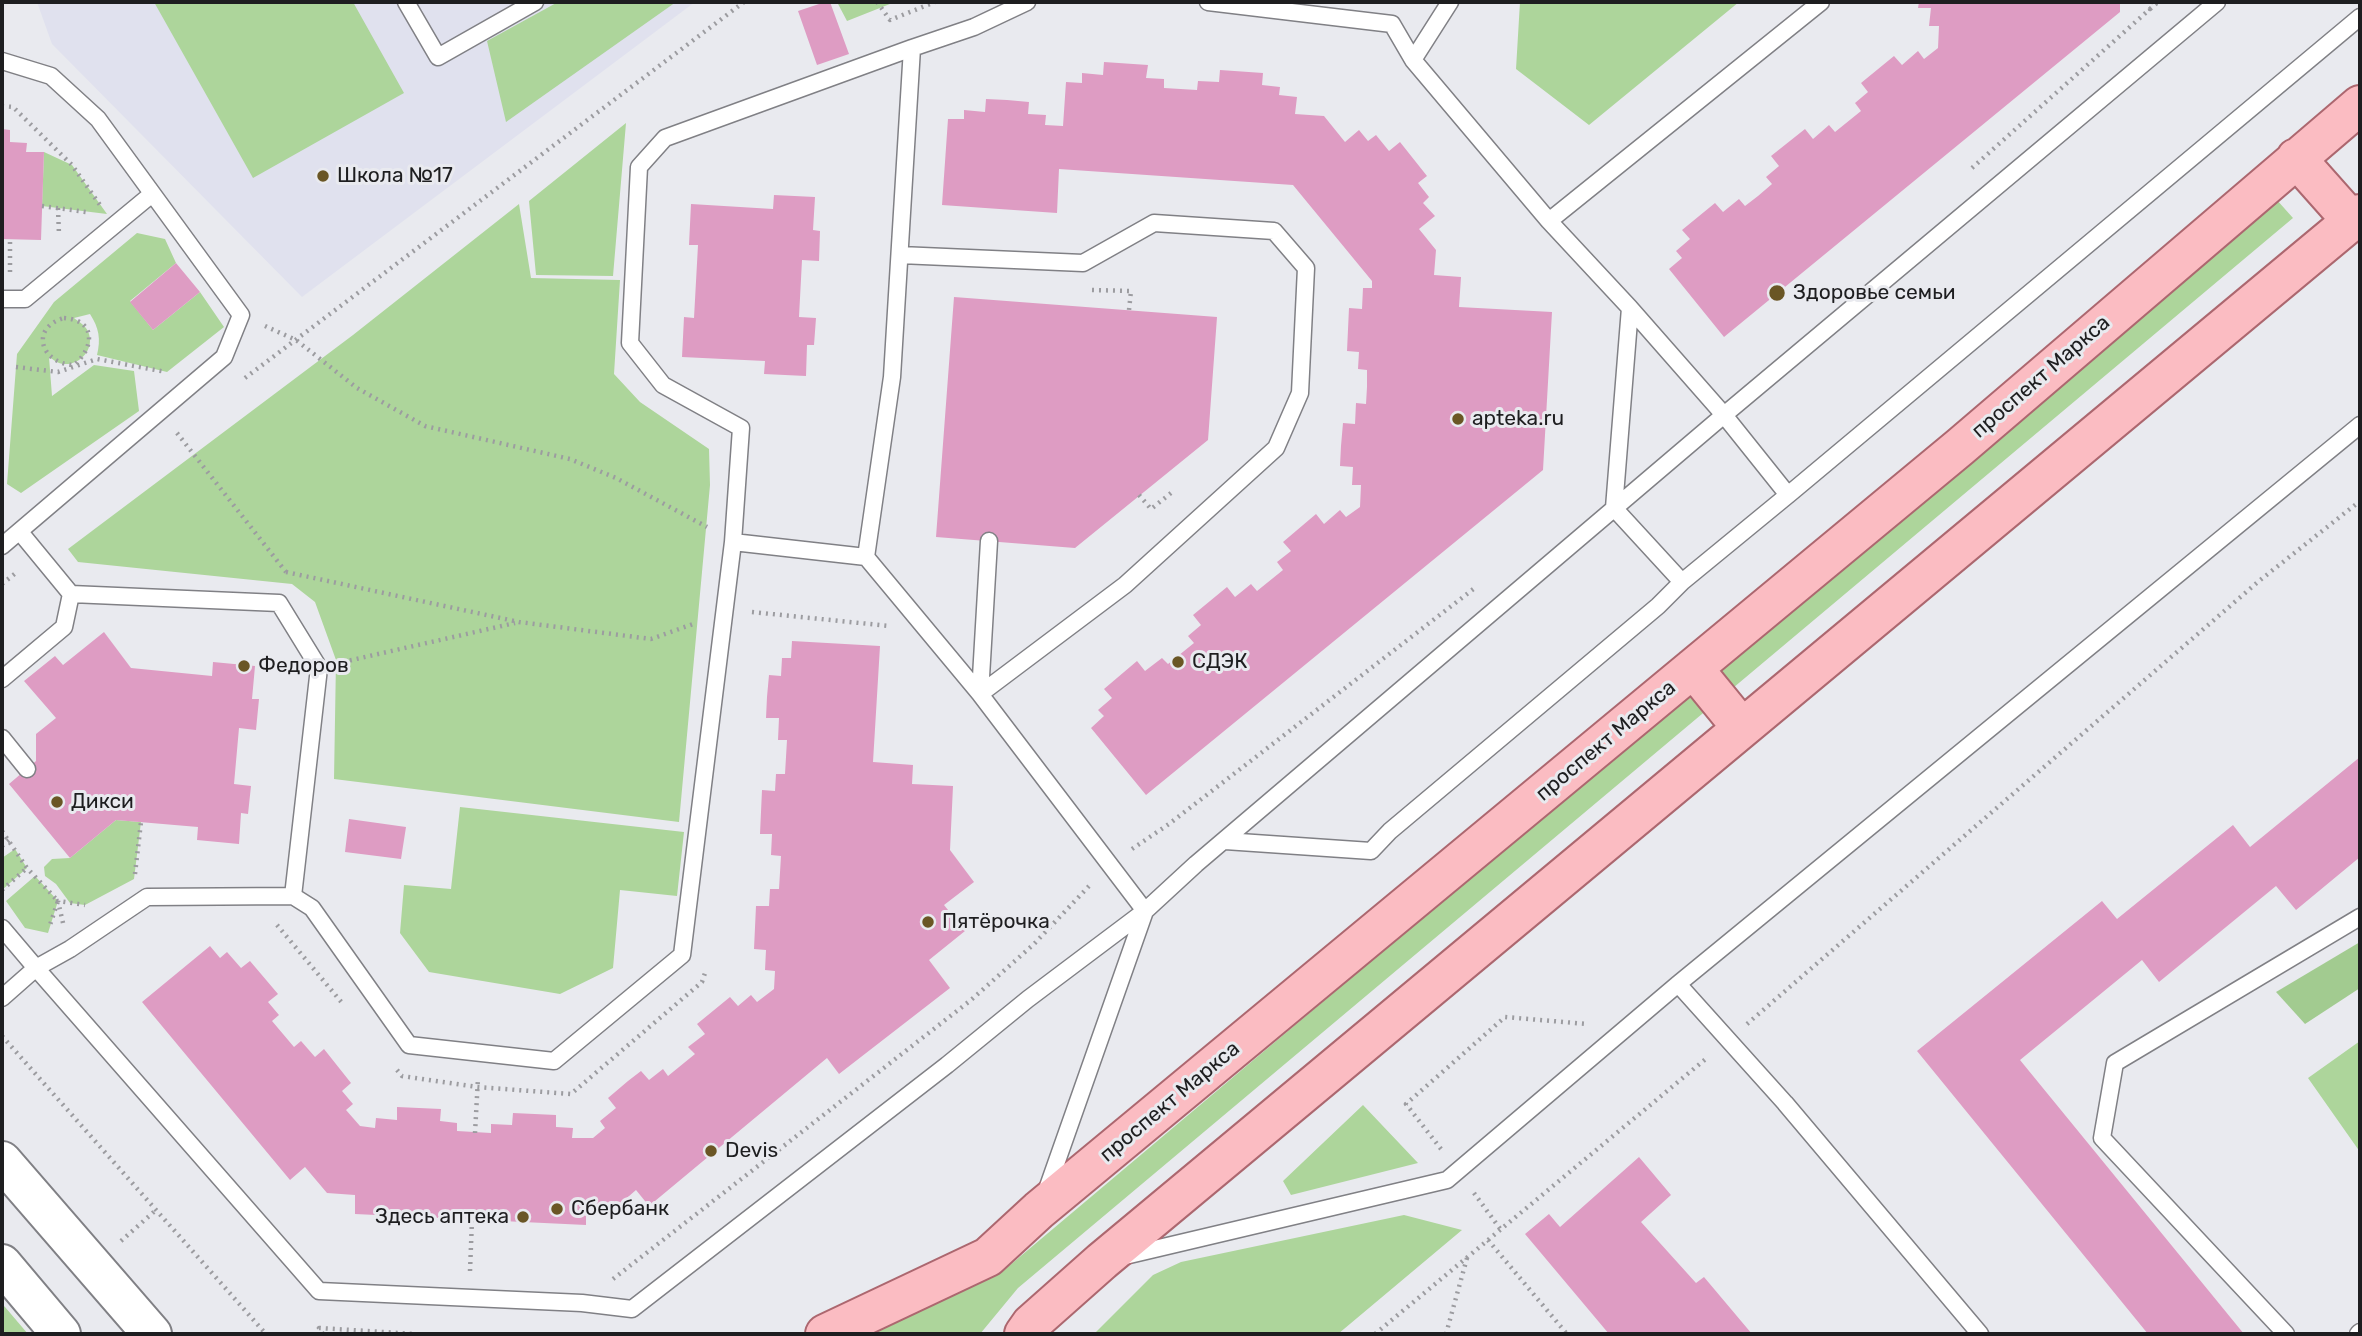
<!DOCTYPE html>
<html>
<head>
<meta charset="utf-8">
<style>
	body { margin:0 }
	#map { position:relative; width:2362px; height:1336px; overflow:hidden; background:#e9eaef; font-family:Rubik,sans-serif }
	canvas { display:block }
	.frame { position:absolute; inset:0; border:4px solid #1e1e20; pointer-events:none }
</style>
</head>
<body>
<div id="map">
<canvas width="2362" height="1336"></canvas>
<div class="frame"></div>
</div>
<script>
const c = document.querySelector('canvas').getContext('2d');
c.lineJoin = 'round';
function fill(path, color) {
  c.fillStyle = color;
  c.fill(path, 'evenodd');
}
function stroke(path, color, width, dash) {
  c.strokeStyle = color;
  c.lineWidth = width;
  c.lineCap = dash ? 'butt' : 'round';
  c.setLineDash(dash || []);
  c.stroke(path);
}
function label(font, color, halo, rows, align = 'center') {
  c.font = font + ' Rubik,sans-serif';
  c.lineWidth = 6;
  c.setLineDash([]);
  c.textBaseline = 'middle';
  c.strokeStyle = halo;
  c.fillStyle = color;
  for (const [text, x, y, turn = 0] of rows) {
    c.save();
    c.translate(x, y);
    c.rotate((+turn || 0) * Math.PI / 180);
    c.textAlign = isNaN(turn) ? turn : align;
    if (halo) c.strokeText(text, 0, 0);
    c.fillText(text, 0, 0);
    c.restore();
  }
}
const built = new Path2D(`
	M37,2H695L302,297L52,44Z`);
const green = new Path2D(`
	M154,2H353L404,93L253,178Z
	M558,2H676L506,122L487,41Z
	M837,2H895L847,21Z
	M1520,2H1739L1589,125L1516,69Z
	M626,123L613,276L536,275L529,201Z
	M44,152L72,165L107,214L42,206Z
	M2276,199L2293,218L1018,1288L980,1334H873L1003,1271Z
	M519,204L531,278L620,280L614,374L640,402L709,449L710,485L679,822L334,779L336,660L315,602L292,584L78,562L68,549L353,335Z
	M137,233L165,239L176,263L130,301L153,330L200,292L224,327L167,372L97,355C101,339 99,328 90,314L74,318C79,322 87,326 89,334C94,350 80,365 64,364C58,364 54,360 49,357L52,396L94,365L134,371L139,411L21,493L7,484L17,354L54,302Z
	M460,807L684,832L677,896L620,890L613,968L560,994L429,972L400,933L404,885L451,889Z
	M116,820L141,822L134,879L85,905L70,903L56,884L45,876L44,867L52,859L70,858Z
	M15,849L27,868L2,890V858Z
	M35,876L58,901L48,933L25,928L6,901Z
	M2360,1041V1152L2308,1078Z
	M1363,1105L1418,1163L1291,1195L1283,1181Z
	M1404,1215L1462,1230L1338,1334H1094L1153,1275L1181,1262Z
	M2,1304L5,1307L28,1334H2Z`);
const forest = new Path2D(`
	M2360,942V988L2305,1024L2276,992Z`);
const building = new Path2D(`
	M825,2H830L849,54L817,65L798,11Z
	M1919,2H2120V12L1724,337L1669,269L1682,258L1676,251L1690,239L1682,230L1715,203L1723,212L1739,199L1745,206L1758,196L1772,184L1766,177L1779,166L1771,156L1805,129L1813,139L1829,125L1835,132L1861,111L1855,103L1868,92L1861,83L1894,56L1902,65L1918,51L1924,59L1938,48L1939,26H1929L1931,8H1918Z
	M1104,62L1148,65L1146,78L1164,79V88L1197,90L1198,81L1219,82L1220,70L1263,73L1262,85L1280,87L1279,95L1297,97L1295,114L1324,116L1345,142L1359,130L1368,141L1376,135L1389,151L1400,142L1427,176L1418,183L1429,197L1423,203L1435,216L1419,229L1436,250L1434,275L1461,277L1459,307L1552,312L1543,470L1146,795L1091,728L1104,716L1098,710L1112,698L1104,689L1137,661L1145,671L1162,658L1168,664L1194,643L1188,636L1201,625L1193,615L1227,587L1235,597L1251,584L1257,591L1283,570L1277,562L1291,551L1283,542L1316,514L1324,524L1340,510L1346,517L1360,507L1361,485H1352L1353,467L1340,466L1341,446L1343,423L1355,424L1356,403L1366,404L1367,387V370L1358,369L1359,352L1347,351L1349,308L1362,309L1363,288H1372V281L1293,185L1059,169L1057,213L942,205L948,119H964V110L985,112L986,99L1007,100L1029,102L1028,114L1046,115L1045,125L1063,126L1066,82L1082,83V73L1103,75Z
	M2,129L10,130V142L27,143L26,152H44L41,240L2,239Z
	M774,195L815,197L813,230L820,231L819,261L802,260L799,317L816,318L814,345H807L806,376L764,374L765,361L682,357L684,317L694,318L698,245H689L691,204L773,209Z
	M176,263L200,292L153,330L130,302Z
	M954,297L1217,317L1208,440L1075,548L936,537Z
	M104,632L131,668L212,676L213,662L255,666L252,699H259L256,730L239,728L234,784L251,786L248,814L241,813L239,844L197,840L198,827L116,820L70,858L9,784L36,761V734L56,718L24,681L55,656L63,665Z
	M792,641L880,646L873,762L913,765L912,784L953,786L950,850L974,882L944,905L965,931L929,960L950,988L839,1074L827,1058L649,1206L636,1190L613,1210L586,1209V1225L355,1214V1195L327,1193L305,1167L290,1180L142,1002L210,946L220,958L227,952L241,968L250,961L278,994L268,1002L279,1015L272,1021L294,1047L301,1041L315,1057L324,1049L351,1083L342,1091L353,1104L346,1110L360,1126L375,1128L376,1118L397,1120V1107L441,1109L440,1121L457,1123V1131L491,1133V1124L512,1125L513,1113L556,1115V1127L573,1128L572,1138H593L605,1128L600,1121L616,1108L608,1098L628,1081L641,1071L649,1080L663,1069L668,1076L695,1054L688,1047L705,1034L697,1024L730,997L738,1006L751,995L757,1002L774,989L775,971L765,970L766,950L754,949L756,906H769L770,889H779L781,856L771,855L772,834H760L762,790L775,791L776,774H785L787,740H778L779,718H766L767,697L769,675L781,676L782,658H791Z
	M2360,757V857L2296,910L2276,886L2159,982L2142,960L2020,1060L2244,1334H2148L1917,1051L2102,901L2117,919L2233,825L2250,847Z
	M349,819L406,827L401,859L345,852Z
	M1639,1157L1671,1195L1641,1222L1696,1283L1704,1277L1752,1334H1609L1525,1234L1549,1214L1560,1227Z`);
const path = new Path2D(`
	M877,2L890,20L935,2
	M2151,2L2150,9L2158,2
	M2,106L13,107L72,165L100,205
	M1972,168L2150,9
	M42,206L86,212
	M58,208L59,235
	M10,272V239
	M1092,290L1131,291L1129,310
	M64,318C96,320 95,347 74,365C41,364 29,328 64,318Z
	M265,326L296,340L357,388L425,426L570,459L616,478L707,527
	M16,367L58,372L97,359L166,372
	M245,378L744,2
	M177,433L286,572
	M1139,495L1151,509L1171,493
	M286,572L519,622L651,639L696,623
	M2,584L17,572
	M752,612L889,626
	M343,662L515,623
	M2,831L27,868L58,901L49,928
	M2,846L9,840
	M1132,849L1169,824L1476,587
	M135,874L141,822
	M2,890L27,868
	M63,923L58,901L85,905
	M277,925L343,1004
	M1747,1024L2259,581L2360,501
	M2,1036L266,1334
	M397,1070L402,1076L477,1087L571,1094L702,982L706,970
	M475,1133L478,1078
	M1441,1149L1406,1104L1505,1017L1587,1024
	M1474,1193L1501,1230
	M1488,1240L1567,1334
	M121,1241L156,1210
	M470,1271L472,1220
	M613,1279L971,1000L1034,944L1091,884
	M323,1334L319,1328L415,1334
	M1375,1334L1708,1057
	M1446,1334L1467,1258`);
const service = new Path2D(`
	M406,2L438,57L535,2
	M1208,2L1392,24L1413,60L1549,221L1630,308L1614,508L1682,582L1658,606L1390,831L1371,851L1225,841
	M912,48L974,27L1027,2
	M1413,60L1450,2
	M2,61L51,76L98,119L241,315L224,357L2,546
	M1549,221L1821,2
	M900,255L1083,263L1154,223L1274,231L1306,268L1300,393L1276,448L1125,585L980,694L989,541
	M2,299H25L152,194
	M1630,308L1724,415L1788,495L2360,17
	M1682,582L1788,495
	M2,679L64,627L71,594
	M2,738L27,769
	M293,896L312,908L409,1045L554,1061L682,955L733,542L741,428L663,385L630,343L639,167L665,138L912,48L892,377L866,557
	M2,928L36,968L70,949L147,897L293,896L319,668L279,603L71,594L20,532
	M1678,984L1785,1103L1980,1334
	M2,998L36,968L319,1291L582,1303L632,1309L947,1065L1028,999L1145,911L980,694L866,557L733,542
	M1045,1195L1145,911L1196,864L1724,415L2217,2
	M1125,1256L1447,1180L1678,984L2360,425
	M2286,1334L2102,1138L2115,1063L2360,917
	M2358,1334L2360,1332`);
const tertiary = new Path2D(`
	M2,1161L152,1334
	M2,1264L61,1334`);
const primary = new Path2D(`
	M2296,158L2352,221
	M1693,668L1742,728
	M825,1334L988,1257L1039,1210L1960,447L2360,105
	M1024,1334L1031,1324L1102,1261L2360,214`);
const markers = [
	[323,176,7,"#6a5625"],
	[1777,293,9,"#6a5625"],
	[1458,419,7,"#6a5625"],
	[1178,662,7,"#6a5625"],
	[244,666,7,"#6a5625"],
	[57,802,7,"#6a5625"],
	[928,922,7,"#6a5625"],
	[711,1151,7,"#6a5625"],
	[557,1209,7,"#6a5625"],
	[523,1217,7,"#6a5625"]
];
const poiNames = [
	["Школа №17",337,176],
	["Здоровье семьи",1793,293],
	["apteka.ru",1472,419],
	["СДЭК",1192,662],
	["Федоров",258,666],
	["Дикси",71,802],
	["Пятёрочка",942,922],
	["Devis",725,1151],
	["Сбербанк",571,1209],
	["Здесь аптека",509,1217,"right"]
];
const streetNames = [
	["проспект Маркса",2041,377,-41],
	["проспект Маркса",1606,741,-40],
	["проспект Маркса",1170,1102,-40]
];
fill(built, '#e0e1ee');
fill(green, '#add59b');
fill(forest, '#a2cb90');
fill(building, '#de9cc3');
stroke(service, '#808085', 19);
stroke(tertiary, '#808085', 42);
stroke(primary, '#ac676f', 42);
stroke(path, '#9c9ca0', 4.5, [2, 5]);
stroke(service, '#fff', 16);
stroke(tertiary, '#fff', 38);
stroke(primary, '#fbbcc2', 38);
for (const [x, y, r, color] of markers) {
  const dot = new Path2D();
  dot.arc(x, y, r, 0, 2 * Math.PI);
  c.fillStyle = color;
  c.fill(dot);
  stroke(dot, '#e9eaef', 2.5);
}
label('21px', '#1e1e20', '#e9eaef', poiNames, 'left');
label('21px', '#1e1e20', '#e9eaef', streetNames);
</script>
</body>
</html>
